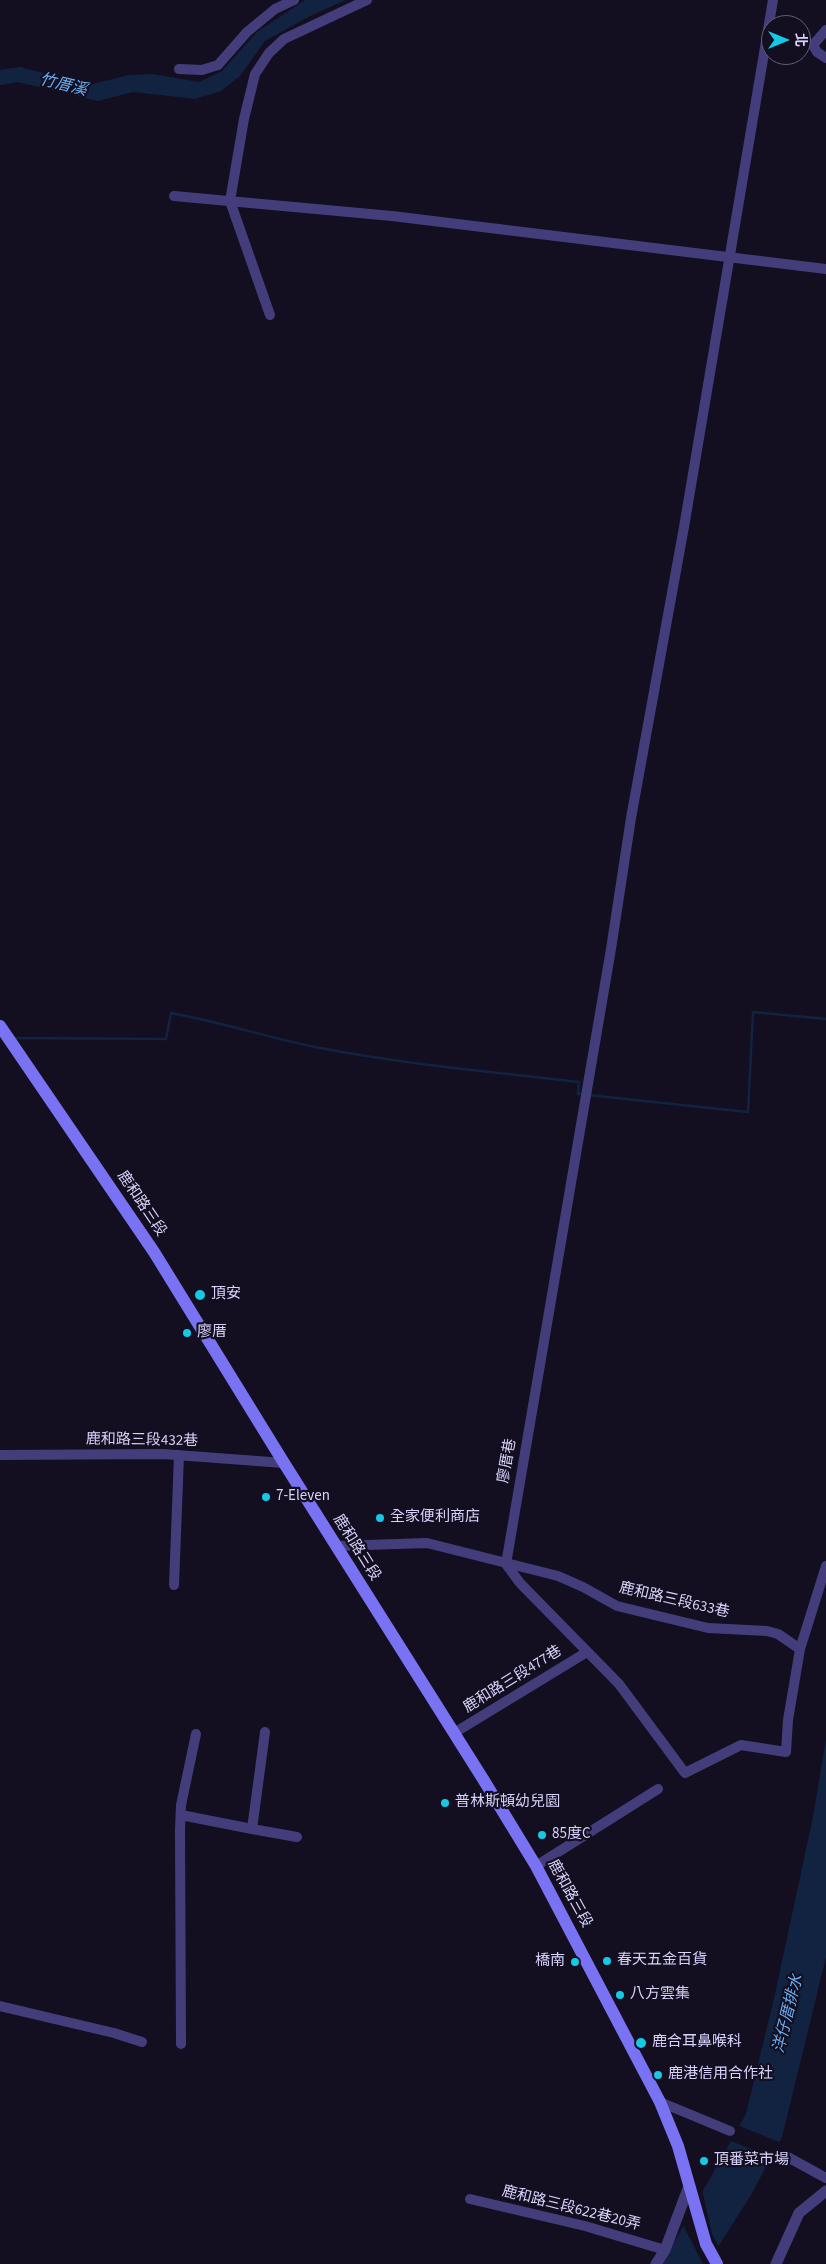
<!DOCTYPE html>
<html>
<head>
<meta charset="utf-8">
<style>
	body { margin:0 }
	#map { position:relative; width:826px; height:2264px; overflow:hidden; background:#130f20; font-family:"Source Sans 3","Noto Sans TC",sans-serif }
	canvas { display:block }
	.north { position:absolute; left:761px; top:15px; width:50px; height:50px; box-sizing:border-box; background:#130f20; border:1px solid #625d78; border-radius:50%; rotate:90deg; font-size:14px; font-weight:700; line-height:20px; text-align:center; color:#d8d2fb }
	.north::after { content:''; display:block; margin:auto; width:18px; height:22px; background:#15c9e5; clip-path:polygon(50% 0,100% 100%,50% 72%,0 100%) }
</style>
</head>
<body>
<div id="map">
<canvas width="826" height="2264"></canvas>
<div class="north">北</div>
</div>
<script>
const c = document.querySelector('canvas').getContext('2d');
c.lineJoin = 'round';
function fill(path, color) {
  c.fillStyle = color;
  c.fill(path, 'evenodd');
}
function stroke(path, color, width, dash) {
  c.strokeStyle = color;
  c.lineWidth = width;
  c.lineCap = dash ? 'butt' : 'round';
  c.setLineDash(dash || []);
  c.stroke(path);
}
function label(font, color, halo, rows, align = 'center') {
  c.font = font + ' "Source Sans 3","Noto Sans TC",sans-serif';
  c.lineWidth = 4.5;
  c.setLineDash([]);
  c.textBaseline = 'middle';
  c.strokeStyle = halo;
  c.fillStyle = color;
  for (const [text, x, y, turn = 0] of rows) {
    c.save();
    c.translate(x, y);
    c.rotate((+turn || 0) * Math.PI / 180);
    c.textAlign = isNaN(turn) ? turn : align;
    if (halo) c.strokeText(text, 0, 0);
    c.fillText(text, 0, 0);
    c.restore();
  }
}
const water = new Path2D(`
	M305,0H346L312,15L265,41L240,76L221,91L195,99L133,92L98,101L18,82L0,85V70L20,67L89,85L129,75L153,74L199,82L222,71L257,32Z
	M826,1739V1957L782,2137L751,2195L707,2264H662L746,2114L775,1994L813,1817Z`);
const pier = new Path2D(`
	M737,2125L782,2143L774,2158L731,2141Z
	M702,2189L712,2234L720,2249L710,2264H703L683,2225Z`);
const stream = new Path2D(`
	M14,1038L166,1039L171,1013C220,1022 267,1037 315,1047C402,1064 491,1072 579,1082L578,1094H583
	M588,1095L748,1112L753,1012L826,1019`);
const minor = new Path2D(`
	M773,0L684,527L631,818L611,949L506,1564L520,1583L619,1684L685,1773L741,1745L786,1752L788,1720L800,1649L826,1566
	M826,30L813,45L817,52L826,58
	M179,69L202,70L218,65L247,32L275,9L294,0
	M174,196L392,216L826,269
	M270,315L230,201L244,119L255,74L269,53L284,39L367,0
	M0,1455L163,1454L284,1463
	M336,1546L427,1543L558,1576L583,1587L617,1606L708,1628L767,1631L778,1634L800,1649
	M174,1585L179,1455
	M454,1733L587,1652
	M181,1815L252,1829L265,1732
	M252,1829L297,1837
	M536,1866L658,1789
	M0,2006L114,2033L142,2042
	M181,2044L180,1830L181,1805L196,1734
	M660,2102L730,2131
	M784,2155L826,2178
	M470,2199L585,2226L665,2250`);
const tertiary = new Path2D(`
	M656,2264L665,2250L689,2186
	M776,2264L799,2213L826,2191`);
const secondary = new Path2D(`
	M0,1026L154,1252L284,1463L483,1779L536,1866L660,2102L678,2146L706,2244L717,2264`);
const markers = [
	[200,1295,6,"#15c9e5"],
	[187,1333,5,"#15c9e5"],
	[266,1497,5,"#15c9e5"],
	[380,1518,5,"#15c9e5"],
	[445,1803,5,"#15c9e5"],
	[542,1835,5,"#15c9e5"],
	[607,1961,5,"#15c9e5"],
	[575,1962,5,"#15c9e5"],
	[620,1995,5,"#15c9e5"],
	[641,2043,6,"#15c9e5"],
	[658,2075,5,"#15c9e5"],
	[704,2161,5,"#15c9e5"]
];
const streetNames = [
	["鹿和路三段",141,1204,56],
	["鹿和路三段432巷",142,1441,1],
	["廖厝巷",508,1461,-80],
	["鹿和路三段",356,1548,58],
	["鹿和路三段633巷",674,1601,13],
	["鹿和路三段477巷",513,1680,-32],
	["鹿和路三段",569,1894,61],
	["鹿和路三段622巷20弄",571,2209,14]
];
const poiNames = [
	["頂安",211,1295],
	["廖厝",197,1333],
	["7-Eleven",276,1497],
	["全家便利商店",390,1518],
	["普林斯頓幼兒園",455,1803],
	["85度C",552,1835],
	["春天五金百貨",617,1961],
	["橋南",565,1962,"right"],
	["八方雲集",630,1995],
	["鹿合耳鼻喉科",652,2043],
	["鹿港信用合作社",668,2075],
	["頂番菜市場",714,2161]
];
const waterNames = [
	["竹厝溪",63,86,14],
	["洋仔厝排水",789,2014,-76]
];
fill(water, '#122342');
fill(pier, '#130f20');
stroke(stream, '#122342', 2.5);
stroke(minor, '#433e7b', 10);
stroke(tertiary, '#433e7b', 11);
stroke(secondary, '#7972f2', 12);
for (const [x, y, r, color] of markers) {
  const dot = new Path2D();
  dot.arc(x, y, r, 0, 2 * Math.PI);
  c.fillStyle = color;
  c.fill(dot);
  stroke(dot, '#130f20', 2);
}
label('15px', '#d8d2fb', '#130f20', streetNames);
label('15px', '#d8d2fb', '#130f20', poiNames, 'left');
label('italic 16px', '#6aaef2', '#130f20', waterNames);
</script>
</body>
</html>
